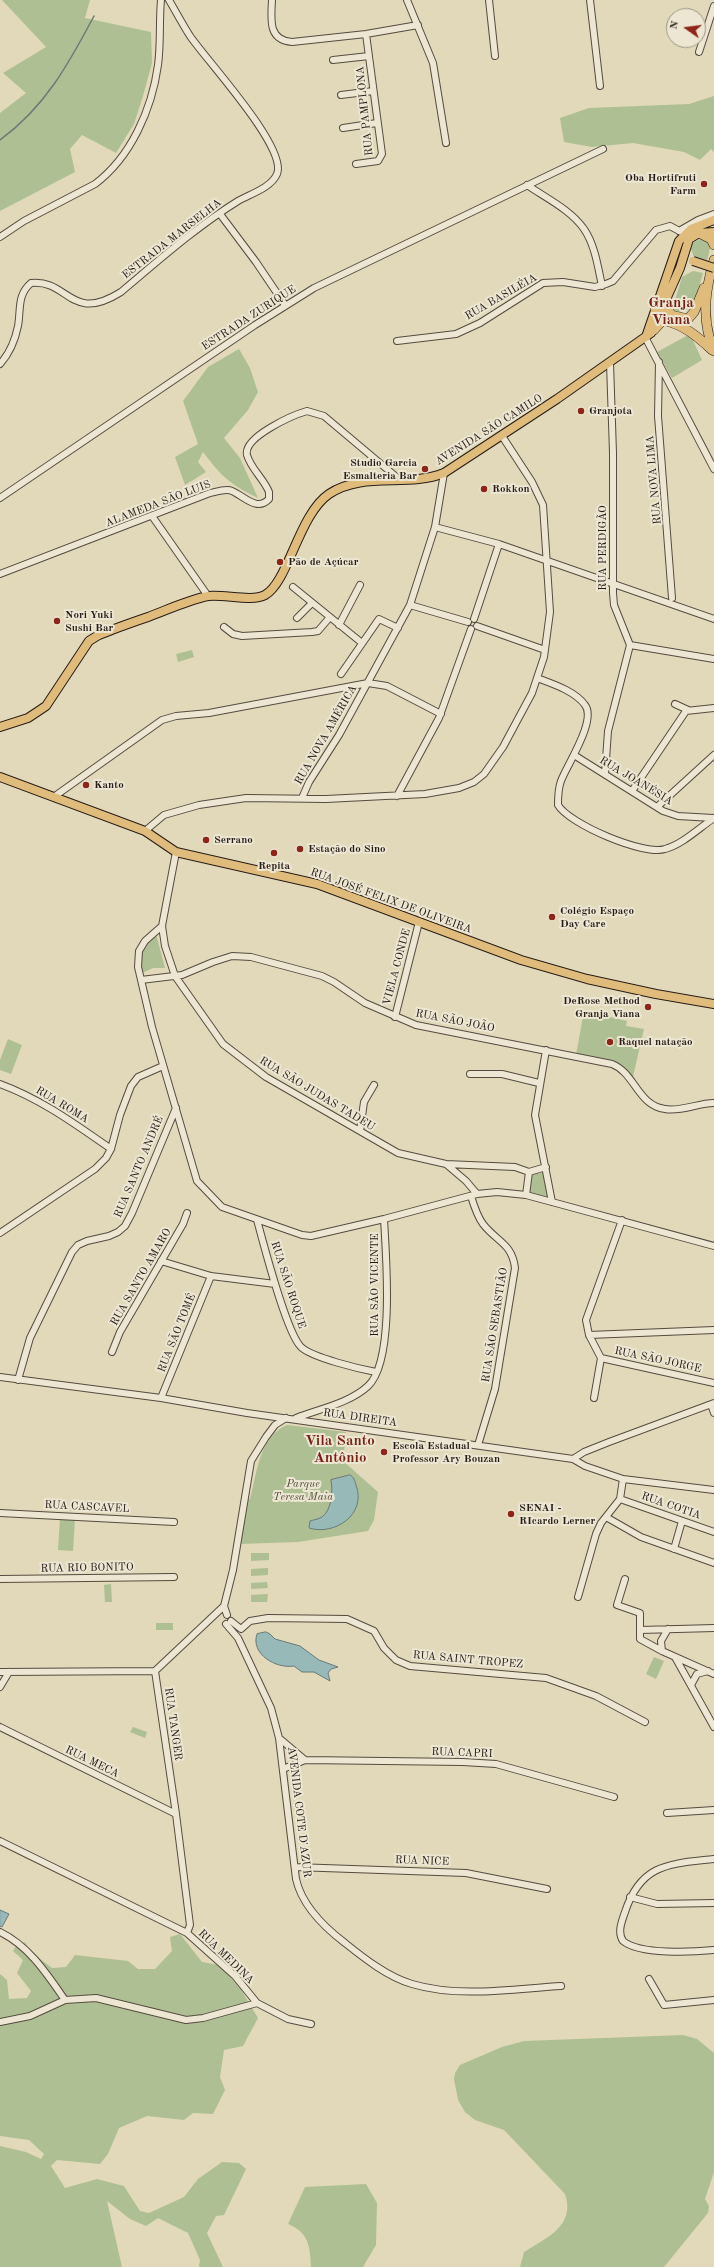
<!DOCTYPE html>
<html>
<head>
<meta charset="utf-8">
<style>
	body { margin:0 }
	#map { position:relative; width:714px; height:2267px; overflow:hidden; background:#e1d9b9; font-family:"Old Standard TT",serif }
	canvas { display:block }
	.north { position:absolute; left:666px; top:8px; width:40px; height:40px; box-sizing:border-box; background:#ece6d2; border:1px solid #9d9587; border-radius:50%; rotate:284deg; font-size:11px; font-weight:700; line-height:16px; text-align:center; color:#271c17 }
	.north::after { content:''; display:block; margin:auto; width:14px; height:18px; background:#8f2418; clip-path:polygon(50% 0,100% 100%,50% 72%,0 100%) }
</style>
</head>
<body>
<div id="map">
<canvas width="714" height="2267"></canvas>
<div class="north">N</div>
</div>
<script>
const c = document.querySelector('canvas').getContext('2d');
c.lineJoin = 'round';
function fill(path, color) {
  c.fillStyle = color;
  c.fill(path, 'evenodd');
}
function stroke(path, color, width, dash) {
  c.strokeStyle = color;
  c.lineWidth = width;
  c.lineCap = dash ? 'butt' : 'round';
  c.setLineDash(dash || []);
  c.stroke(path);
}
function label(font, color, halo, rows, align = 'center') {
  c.font = font + ' "Old Standard TT",serif';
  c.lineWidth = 4;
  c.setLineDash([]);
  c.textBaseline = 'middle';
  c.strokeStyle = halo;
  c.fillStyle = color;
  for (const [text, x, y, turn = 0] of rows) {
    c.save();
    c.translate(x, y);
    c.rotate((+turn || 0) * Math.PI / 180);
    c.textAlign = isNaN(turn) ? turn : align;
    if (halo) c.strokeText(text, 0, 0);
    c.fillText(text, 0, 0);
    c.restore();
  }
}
const green = new Path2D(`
	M2,0H90L85,18L151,32L152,63L143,96L134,124L116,153L82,135L70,149L75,172L0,211V113L26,93L3,73L46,47Z
	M714,96V152L711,149L700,160L684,152L633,143L592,147L564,142L560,118L589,108L689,104Z
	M702,238L707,240L710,248L707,261L694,257L691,249V244Z
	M693,271L703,273C698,290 696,309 679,314L672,310L682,277Z
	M690,334L702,360L672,378L657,352Z
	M239,349L250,368L258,392L248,410L224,438L240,458L258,498C231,485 221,476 203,452L198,462L206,472L185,485L175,457L198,444L183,401L208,367Z
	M192,650L194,657L178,662L176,654Z
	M156,934L165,968H153L142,973C139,953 141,947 156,934Z
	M584,1011L627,1021L626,1026L644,1029L632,1081L623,1069L576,1055Z
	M8,1039L22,1045L11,1074L0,1070V1060Z
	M544,1173L551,1199L529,1194V1174Z
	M287,1425L346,1432L343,1461L378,1492L374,1520L368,1531L298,1542L239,1544L246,1501L250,1499C257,1473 259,1437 287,1425Z
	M60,1517L75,1518L73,1551L58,1550Z
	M251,1553H269V1560L251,1561Z
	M268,1568V1575L251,1576V1569Z
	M267,1582L268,1588L251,1589V1583Z
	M111,1584L112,1602H105L104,1585Z
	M268,1594L267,1602H251V1595Z
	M156,1623H173V1630H156Z
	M654,1657L664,1661L656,1679L646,1674Z
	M133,1727L147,1732L145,1738L130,1732Z
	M180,1934L202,1962L219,1965L240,1988L258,2018L243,2046L224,2050L220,2077L225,2090L213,2114L193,2113L184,2120L147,2116L119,2128L108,2154L100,2164L57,2160L51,2166L65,2188L97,2179L124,2186L140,2211L149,2213L184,2197L198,2179L222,2162L239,2163L246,2169L224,2215L216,2216L207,2233L223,2267H199L200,2260L188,2233L158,2218L146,2226L130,2219L107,2201L122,2267H0V2146L26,2152L41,2159L44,2154L29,2140L0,2136V1974L7,1980L9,1999L27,1998L31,1991L17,1973L23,1960L13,1951L16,1946L25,1942L31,1952L52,1968L66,1967L75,1955L128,1961L138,1969H155L172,1951L170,1937Z
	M683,2035L697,2039L714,2053V2172L705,2199L709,2206L708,2213L664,2267H520L524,2252C546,2238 576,2226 565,2194L504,2130L475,2120L465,2112L458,2100L454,2079L455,2073L460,2065L502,2047L524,2041Z
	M366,2184L377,2203L376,2245L363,2267H311C310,2246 309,2233 288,2224L305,2187Z`);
const water = new Path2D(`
	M350,1475C354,1477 355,1481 356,1485C367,1514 335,1536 309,1528L310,1521C313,1520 319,1519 322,1517C332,1510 333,1490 331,1480Z
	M266,1632L270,1634L275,1639L300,1646L319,1660L338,1667L331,1669L328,1673L330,1681L314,1672H302L294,1666C276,1669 250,1654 257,1634Z
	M0,1910L9,1914L2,1927L0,1926Z`);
const stream = new Path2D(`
	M0,140C45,107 68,65 94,16`);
const minor = new Path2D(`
	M272,0C271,20 268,40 292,42L366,34L418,25
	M407,0L433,63L446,143
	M489,0L495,56
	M590,0L600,86
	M699,52L714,6
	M333,60L369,56
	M341,95L373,91
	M343,128L377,123
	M356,164L378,161L382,154L366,34
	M527,185C546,198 571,210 584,229C595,245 598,267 602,286
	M220,214L256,262L285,305
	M679,231L698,220L714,214
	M0,237L24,221L95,184C131,157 152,109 158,65C161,43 159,22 161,0
	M645,337L714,469
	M397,341L456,334L480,323L543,283L563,282L595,287L606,284L613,281L656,230L670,226L685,234
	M659,362L658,416L672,598
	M0,364C10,353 15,341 18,326C21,309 17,295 31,283C69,279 70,324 121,292C158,261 196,227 238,201C250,194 271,188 277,174C288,148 207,61 190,36C183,25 176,12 169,0
	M0,498L255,325L314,288L603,149
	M152,516L208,596
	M435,527L499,544L714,619
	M0,574L210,493C216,492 226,488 232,491C244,496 257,512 269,499V492C264,479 251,469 247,455C243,437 293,415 307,411L324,416L400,480
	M293,587L362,643
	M410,605L468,622
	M297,618L312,603
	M474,619L499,544
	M339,625L360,585
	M477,626L545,650
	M224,627L233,634L242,636L312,632L318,631L330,617
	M630,645L714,659
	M341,674L379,619L398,628
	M537,678C553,684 575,691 585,705C597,720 567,765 561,781C558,789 558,797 558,805C569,824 644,856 665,849C683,844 699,828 714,818
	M675,704L688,710
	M574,755L663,811L678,816L713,818
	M605,774L608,731L630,645L614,605L613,593V453L610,363
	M632,791L686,711L714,708
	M55,796L162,720L176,716L209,713L368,683L387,686L441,714
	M397,796L439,718L471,629
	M302,798L309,782L339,735L410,605L435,527L444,473
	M657,807L714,755
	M145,831L164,815L199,805L246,798L326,799L425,794L459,788L474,782L484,774L503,747L532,693L544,657L550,612L543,505L532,482L502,436
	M176,852L162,926L165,946L175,976L223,1044L266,1077L398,1153L446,1164L466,1181L477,1194
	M162,926L145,941L139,951L138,967L152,1027L197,1181L222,1207L302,1235L311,1236L384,1219L477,1194L497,1192L526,1195L552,1202L714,1246
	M141,980L182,975L213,962L232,956L251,957L322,976L334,982L365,1003L416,1025L612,1064C635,1073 638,1106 665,1109C681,1112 698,1103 714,1103
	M395,1017L419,922
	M546,1050L535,1115L552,1202
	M470,1074H502L539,1083
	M0,1084C41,1099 75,1124 111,1149
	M360,1131L364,1102L374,1085
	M446,1164L515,1167L529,1172
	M526,1195L529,1172L546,1167
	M471,1196C474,1206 477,1216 483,1224C497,1242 512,1243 515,1268L495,1389L478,1445
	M257,1220C264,1245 286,1332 301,1347C313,1358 360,1369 376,1372
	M622,1220L586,1320L589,1335L601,1358L714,1383
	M0,1233L95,1169L106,1158L111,1149L120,1115L131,1086L138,1077L163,1066
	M161,1261L211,1276L275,1284
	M589,1335L714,1330
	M112,1352L120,1332L183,1224L187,1213
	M0,1377L161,1398L247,1413L573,1459L585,1466L623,1479L714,1490
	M18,1380L30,1338L72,1252L78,1245L87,1241L109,1236L118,1232L125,1226L132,1213L176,1108
	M161,1398L211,1276
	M594,1398L601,1358
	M711,1404L714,1413
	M296,1418C319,1409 350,1403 368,1386C395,1361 386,1256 384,1219
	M573,1459L584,1452L609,1442L714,1403
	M620,1499L714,1532
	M0,1513L174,1522
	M606,1517L641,1537L714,1563
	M674,1549L682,1521
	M0,1579L174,1577
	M625,1579L617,1605L640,1613V1639L662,1651
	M578,1597L596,1534L601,1523L620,1499L623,1479
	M224,1606L227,1615
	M231,1621L241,1629L250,1621L268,1618L347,1619L374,1631L384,1648L396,1660L410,1666L546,1678L596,1696L645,1722
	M226,1624L238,1638L254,1672L271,1708L279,1738L296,1879C302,1906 324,1927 345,1943C365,1959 388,1977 412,1984C459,1998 513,1989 561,1986
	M668,1629L661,1641L662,1651L714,1674
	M640,1630L714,1628
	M675,1657L714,1727
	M155,1671L224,1606L233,1570L251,1461L266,1437L275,1425L286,1418
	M155,1671L176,1814L190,1925L187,1933
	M0,1672L155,1671
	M691,1685L697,1674L708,1671
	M0,1687L9,1672
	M0,1727L176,1814
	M279,1738L305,1760
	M283,1769L305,1760L463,1762L496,1764L614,1797
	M667,1813L714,1810
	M0,1841L187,1933L235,1976L257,2003L203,2018L186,2020L96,1998L65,2000C47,1974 29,1946 0,1932
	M714,1859C670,1864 641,1863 625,1912C622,1921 617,1932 623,1941C640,1955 693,1952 714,1950
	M295,1867L466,1873L547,1889
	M630,1897L657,1904L714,1903
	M649,1979L664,2005L714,2000
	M257,2003L288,2019L311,2024
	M0,2022L30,2016L65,2000`);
const major = new Path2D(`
	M646,337L679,241L691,229L714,220
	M0,727L28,718L46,706L89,641L97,636C113,629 131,623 148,617C167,610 188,600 208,596C224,594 252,602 265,595C288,583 299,514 329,494C364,471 407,488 444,473L557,399L651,333L680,268L689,239L699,233L714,232
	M0,777L145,831L176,852L317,884L521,960L587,979L656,994L714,1004`);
const highway = new Path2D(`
	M699,233L711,239L714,245
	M714,260C705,291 701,320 714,351
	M665,302L671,315L688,319L694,312L704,288
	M655,309L663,320
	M654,330L663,320C684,325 697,336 712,350`);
const majorBridge = new Path2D(`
	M693,261L714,268`);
const markers = [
	[704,184,4,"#8f2418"],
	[581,411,4,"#8f2418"],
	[425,469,4,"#8f2418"],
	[484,489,4,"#8f2418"],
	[280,562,4,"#8f2418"],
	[57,621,4,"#8f2418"],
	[86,785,4,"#8f2418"],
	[206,840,4,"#8f2418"],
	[300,849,4,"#8f2418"],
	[274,853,4,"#8f2418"],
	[552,917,4,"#8f2418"],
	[648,1007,4,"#8f2418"],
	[610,1042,4,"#8f2418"],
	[384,1452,4,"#8f2418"],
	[511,1514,4,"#8f2418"]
];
const streetNames = [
	["RUA PAMPLONA",365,111,-96],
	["ESTRADA MARSELHA",172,239,-38],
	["RUA BASILÉIA",501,297,-30],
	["ESTRADA ZURIQUE",249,318,-33],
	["AVENIDA SÃO CAMILO",489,430,-32],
	["RUA NOVA LIMA",654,480,-95],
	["ALAMEDA SÃO LUIS",158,504,-21],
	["RUA PERDIGÃO",603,548,-90],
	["RUA NOVA AMÉRICA",326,735,-60],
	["RUA JOANÉSIA",636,781,31],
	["RUA JOSÉ FELIX DE OLIVEIRA",391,901,20],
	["VIELA CONDE",397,967,-75],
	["RUA SÃO JOÃO",455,1021,11],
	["RUA SÃO JUDAS TADEU",317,1094,31],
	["RUA ROMA",62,1105,31],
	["RUA SANTO ANDRÉ",139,1167,-67],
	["RUA SANTO AMARO",141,1277,-60],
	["RUA SÃO ROQUE",288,1285,72],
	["RUA SÃO VICENTE",375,1285,-90],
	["RUA SÃO SEBASTIÃO",495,1325,-81],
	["RUA SÃO TOMÉ",177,1333,-68],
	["RUA SÃO JORGE",658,1360,12],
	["RUA DIREITA",360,1418,8],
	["RUA COTIA",671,1506,19],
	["RUA CASCAVEL",87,1507,3],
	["RUA RIO BONITO",87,1568,-1],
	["RUA SAINT TROPEZ",468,1660,5],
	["RUA TANGER",173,1724,82],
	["RUA CAPRI",462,1753,2],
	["RUA MECA",92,1762,26],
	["AVENIDA COTE D'AZUR",299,1812,83],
	["RUA NICE",422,1861,2],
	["RUA MEDINA",226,1957,44]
];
const poiNames = [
	["Oba Hortifruti",696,178,"right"],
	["Farm",696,191,"right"],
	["Granjota",589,411],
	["Studio Garcia",417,463,"right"],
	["Esmalteria Bar",417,476,"right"],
	["Rokkon",492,489],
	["Pão de Açúcar",288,562],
	["Nori Yuki",65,615],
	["Sushi Bar",65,628],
	["Kanto",94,785],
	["Serrano",214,840],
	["Estação do Sino",308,849],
	["Repita",274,866,"center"],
	["Colégio Espaço",560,911],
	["Day Care",560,924],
	["DeRose Method",640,1001,"right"],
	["Granja Viana",640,1014,"right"],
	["Raquel natação",618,1042],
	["Escola Estadual",392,1446],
	["Professor Ary Bouzan",392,1459],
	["SENAI -",519,1508],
	["RIcardo Lerner",519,1521]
];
const parkNames = [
	["Parque",303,1484],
	["Teresa Maia",303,1497]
];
const districtNames = [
	["Granja",671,303],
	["Viana",671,320],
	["Vila Santo",340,1441],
	["Antônio",340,1458]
];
fill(green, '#aec093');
fill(water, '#97b9b8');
stroke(water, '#6a7a78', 1);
stroke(stream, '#6a7a78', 1.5);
stroke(minor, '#564b40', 8);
stroke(major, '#271c17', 10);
stroke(highway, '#271c17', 10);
stroke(minor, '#ece6d2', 6);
stroke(major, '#e0bc7c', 8);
stroke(highway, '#e0bc7c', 9);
stroke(majorBridge, '#271c17', 10, []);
stroke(majorBridge, '#e0bc7c', 8);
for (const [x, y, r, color] of markers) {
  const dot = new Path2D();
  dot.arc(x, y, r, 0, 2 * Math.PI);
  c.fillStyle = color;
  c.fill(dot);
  stroke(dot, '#ece6d2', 1.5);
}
label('11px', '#271c17', '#ece6d2', streetNames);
label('bold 11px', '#271c17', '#ece6d2', poiNames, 'left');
label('italic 11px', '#504d3c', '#ece6d2', parkNames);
label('bold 15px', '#7a1f14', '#ece6d2', districtNames);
</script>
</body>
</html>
